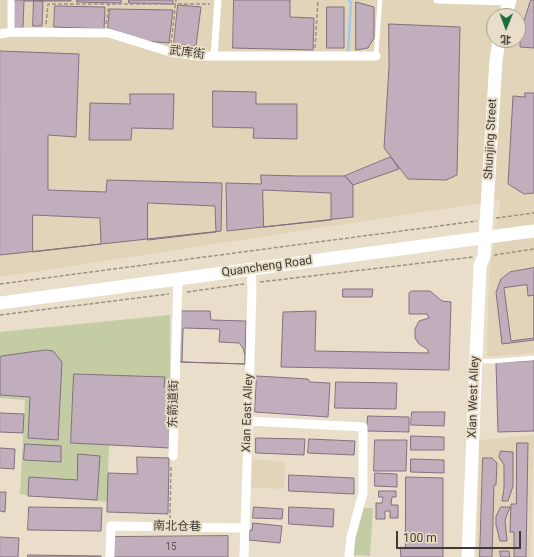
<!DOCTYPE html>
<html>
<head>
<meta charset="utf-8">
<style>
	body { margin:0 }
	#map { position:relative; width:534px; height:557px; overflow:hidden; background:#e9deca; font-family:Roboto,"Noto Sans SC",sans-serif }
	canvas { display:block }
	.north { position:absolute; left:486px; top:8px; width:40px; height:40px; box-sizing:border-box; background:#e9deca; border:1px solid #a59d8d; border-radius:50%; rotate:181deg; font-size:11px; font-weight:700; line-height:16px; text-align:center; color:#3f3b32 }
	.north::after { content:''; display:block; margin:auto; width:14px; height:18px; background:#196e40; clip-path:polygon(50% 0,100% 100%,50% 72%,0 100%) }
	.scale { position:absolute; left:396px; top:531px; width:125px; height:18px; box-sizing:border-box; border:2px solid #3f3b32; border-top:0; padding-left:5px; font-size:12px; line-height:14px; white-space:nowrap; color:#3f3b32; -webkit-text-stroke:3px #e9deca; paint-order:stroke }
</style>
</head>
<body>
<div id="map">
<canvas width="534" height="557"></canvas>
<div class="north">北</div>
<div class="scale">100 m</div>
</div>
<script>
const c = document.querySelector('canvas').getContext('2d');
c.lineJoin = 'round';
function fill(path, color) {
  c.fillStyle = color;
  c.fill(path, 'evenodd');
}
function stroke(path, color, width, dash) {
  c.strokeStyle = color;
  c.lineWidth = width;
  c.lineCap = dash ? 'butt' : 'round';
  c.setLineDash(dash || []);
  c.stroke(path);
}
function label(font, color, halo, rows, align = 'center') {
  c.font = font + ' Roboto,"Noto Sans SC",sans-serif';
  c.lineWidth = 4;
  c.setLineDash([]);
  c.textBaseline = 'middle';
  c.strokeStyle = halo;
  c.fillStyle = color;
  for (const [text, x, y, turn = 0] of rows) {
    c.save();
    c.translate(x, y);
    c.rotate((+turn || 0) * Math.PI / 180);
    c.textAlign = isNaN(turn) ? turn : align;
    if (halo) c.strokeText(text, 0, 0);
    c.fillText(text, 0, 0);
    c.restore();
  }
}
const built = new Path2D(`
	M0,0H534V353L487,357L489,273L501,200L0,277ZM494,16H518V40H494Z
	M534,435L531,557H477L479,440Z
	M251,459L285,462L284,489L250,487Z`);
const green = new Path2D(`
	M170,315V448L109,445L107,502L20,494L25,400L0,398V332Z
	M363,508H373L370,556L352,555L354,537Z`);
const stream = new Path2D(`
	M348,52L351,3L349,0`);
const building = new Path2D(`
	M13,0H71V1H24L23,28H13Z
	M34,0L43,1L42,26H33Z
	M77,0H121V3L77,2Z
	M129,0H173V4L129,3Z
	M234,0H290V17L314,18L313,50L233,48Z
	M531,0H534V48L520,47V34Z
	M356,2L374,7V38L368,48L356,50Z
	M178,5L201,7L196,46L174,44Z
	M55,6L105,7L104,29L54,27Z
	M327,7H344V48H327Z
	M110,9L173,10L169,43L145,41L108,28Z
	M389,24L460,27L457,175L446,180L408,179L384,148L389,67Z
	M0,51L79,54L76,137L48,135V190L106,192L107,180L222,183L221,231L0,255Z
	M213,91L256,92V104H297V139L253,138L254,128L213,127Z
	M525,93H534V193L524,194L508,184L513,96L525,97Z
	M130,94H174L173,129L132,128L131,140H89L90,103L130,104Z
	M391,157L399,169L353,185L345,176Z
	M261,175L299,176H345L353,185V217L227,231L226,183L261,184Z
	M263,190L331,193V220L264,227Z
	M148,203L215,206L216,232L148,240Z
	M33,215L100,218L101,244L33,252Z
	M534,268V340L502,344L496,292L501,279L510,272Z
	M527,285L528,296L534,295V338L511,341L504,288Z
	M343,289H373L372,297H343Z
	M412,291H430L442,301L451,302L449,370L281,367L283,312L316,311L315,351L429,353L427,349L419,344L415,338V329L419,321L429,318L427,314H409V293Z
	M181,311H210L211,320L246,321L245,364L180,362Z
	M184,328L219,329L220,330L219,342L239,343L243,348L245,355V364L182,362L183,330Z
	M46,350L53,351L58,357L62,362L58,440L28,438L30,397L0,395V357L2,356Z
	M534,361V431L498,432L496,363Z
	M74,374L165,377L164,387H172L170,448L71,443Z
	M257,376L308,379L310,382L330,383L328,417L255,412Z
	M336,382L397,383L396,409L335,408Z
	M412,412H445L444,426L411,425Z
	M0,413L24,414L23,433L0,432Z
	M368,416L409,417V432L367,431Z
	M411,436L444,437V450H411Z
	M256,438L305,439L304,455L256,453Z
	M309,439L355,441L354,455L308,453Z
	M375,440H407L406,471H374Z
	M517,443H528L526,557H514V532H510L511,504H516Z
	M25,444L61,446V462L24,460Z
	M0,448L15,449L14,469L0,468Z
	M501,451L513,452V486L508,501H502L504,488V465L499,457Z
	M78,454L100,456L97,500L28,496L29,477L77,480Z
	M137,457L169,458L168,514L107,512L108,473L137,474Z
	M483,458H492L497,463L496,485H494L492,557H480Z
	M411,459L444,460V473L411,472Z
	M375,473L397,474V487L375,486Z
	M289,475L354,478V494L289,491Z
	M406,477L443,478V557H401L400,547L405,548Z
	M379,491H396V497H392L391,505H398V518H390V511H385V519H376V503H382L383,497H379Z
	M0,492H6L5,512L0,511Z
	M29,507L102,508L101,531L28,530Z
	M254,507L283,509L282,519L253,518Z
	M289,507L334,509L333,527L289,524Z
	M501,507H510L505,520L507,541H500L496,525V517Z
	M253,523L282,526L280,543L249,540L250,530H252Z
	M228,536V557H114V537Z
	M0,537L19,538L18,557H0Z
	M500,551H509L510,557H501Z
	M28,555L101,556V557H28Z`);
const path = new Path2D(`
	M46,24L48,4H210
	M106,24L109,4
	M171,44L176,0
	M315,48L318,0
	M496,218L534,213
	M494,255L534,249
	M260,282L473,257
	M0,284L477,221
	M187,292L244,284
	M0,315L169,294
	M170,519L171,465`);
const service = new Path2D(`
	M376,56L380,0
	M477,361H495L534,358`);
const pedestrian = new Path2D(`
	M11,0V32
	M437,0L509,2
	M214,56L218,0`);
const minor = new Path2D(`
	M0,34L11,32L109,33L170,52L197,56H376
	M248,421L363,427V493L351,537L349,557
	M173,456L178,279
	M110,557L111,526L244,528
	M244,557L248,434L252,288L251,269`);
const secondary = new Path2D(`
	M505,16L510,0
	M0,303L534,231
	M468,557L475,382L480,266L484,256L496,60L499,40`);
const numberNames = [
	["15",171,547]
];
const streetNames = [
	["武库街",187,53,7],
	["Shunjing Street",491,139,-87],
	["Quancheng Road",267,267,-8],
	["Xian West Alley",474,397,-88],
	["东箭道街",174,404,-89],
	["Xian East Alley",248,413,-88],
	["南北仓巷",177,527,1]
];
fill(built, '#e2d4b9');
fill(green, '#c4cca4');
stroke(stream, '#9fc8f2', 2.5);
fill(building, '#c1aebc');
stroke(building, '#83707e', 1);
stroke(path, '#9a9283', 1.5, [4, 2]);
stroke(service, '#fff', 4.5);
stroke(pedestrian, '#fff', 7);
stroke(minor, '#fff', 9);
stroke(secondary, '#fff', 13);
label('10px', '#605854', null, numberNames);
label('12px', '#3f3b32', '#e9deca', streetNames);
</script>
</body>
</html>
